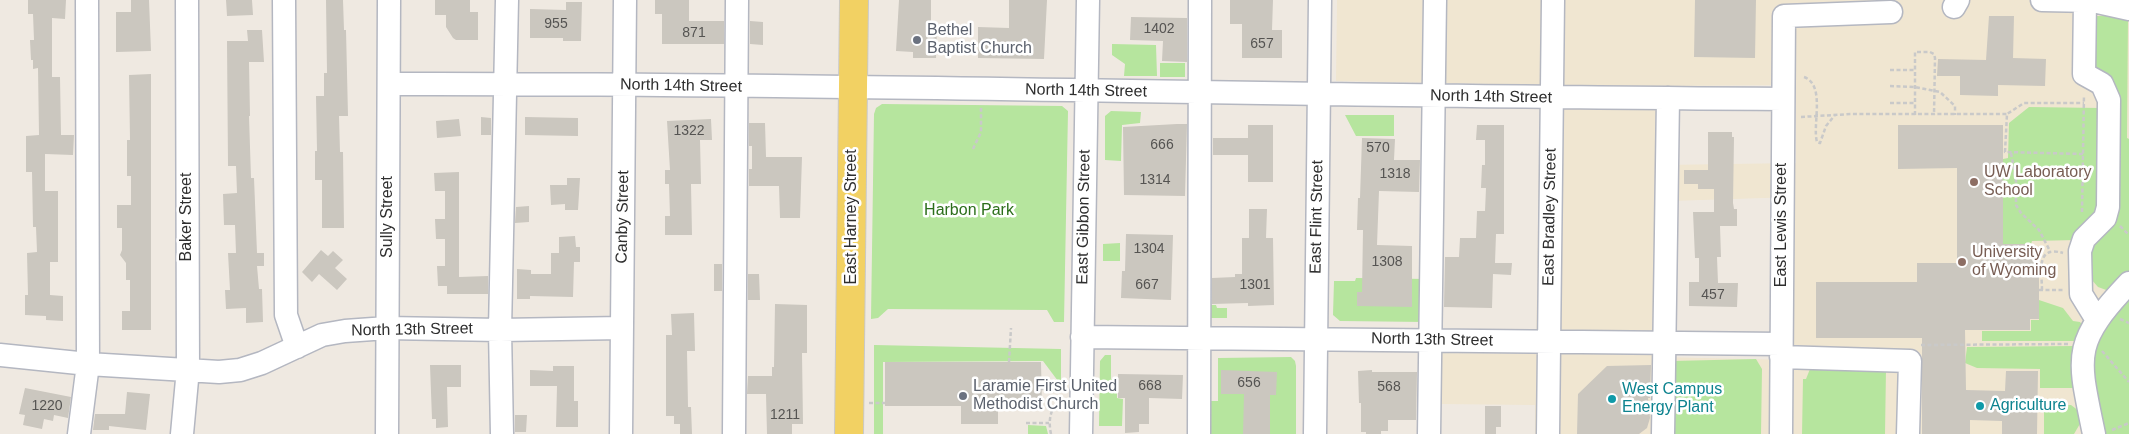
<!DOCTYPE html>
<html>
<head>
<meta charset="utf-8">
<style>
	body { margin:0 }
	canvas { display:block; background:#efe9e1 }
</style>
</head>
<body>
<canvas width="2129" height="434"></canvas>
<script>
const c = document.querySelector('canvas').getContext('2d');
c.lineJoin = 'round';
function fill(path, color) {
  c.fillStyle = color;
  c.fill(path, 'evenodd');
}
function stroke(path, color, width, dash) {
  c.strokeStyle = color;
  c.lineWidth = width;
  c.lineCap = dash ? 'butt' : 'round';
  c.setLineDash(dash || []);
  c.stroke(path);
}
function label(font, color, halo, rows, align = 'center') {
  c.font = font + ' Helvetica,sans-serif';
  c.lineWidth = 5;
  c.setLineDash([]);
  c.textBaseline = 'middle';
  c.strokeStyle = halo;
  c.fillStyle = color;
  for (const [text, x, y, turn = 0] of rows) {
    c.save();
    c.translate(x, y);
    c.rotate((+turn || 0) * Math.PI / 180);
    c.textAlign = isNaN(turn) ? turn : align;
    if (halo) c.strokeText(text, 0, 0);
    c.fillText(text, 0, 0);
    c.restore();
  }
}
const education = new Path2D(`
	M1337,0H2129V434H1535V405L1438,404V353L1536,354L1540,85L1336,81ZM1796,85V163L1662,165L1663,86ZM1795,197L1793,360L1658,357L1670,201Z`);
const green = new Path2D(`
	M2089,16H2128L2127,138L2129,139V274L2109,291L2098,287L2091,279L2089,247L2113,214L2093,64Z
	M1112,44L1156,45L1157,76H1124L1125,64L1112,55Z
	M1160,63H1185V77H1160Z
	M882,104L1062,106L1068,111L1064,322H1054L1047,310L888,309L878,318L871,319L874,114L876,108Z
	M2029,107L2100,108L2099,209L2076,240L2032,241L2031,244H2003V159L2008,158L2009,123Z
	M1111,111L1141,112L1140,123L1122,125L1121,161L1105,160V116Z
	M1345,115H1394V136H1356Z
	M1120,243V261H1103V244Z
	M1356,278L1427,279L1425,322L1340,321L1333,315L1334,281H1355Z
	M2129,294V434H2101L2092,345Z
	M2039,300L2063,308L2073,321L2080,322L2083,326L2076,341H1982V331H2031V320H2039Z
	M1204,305H1216L1217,308H1227V318H1203Z
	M874,345L1061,349V385L1043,361L883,362V434H874Z
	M2074,346L2072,369L2074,388H2040V369L1977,368L1965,363L1967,347Z
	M1105,355H1111V379H1117V398L1123,399L1122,426H1099L1100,361Z
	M1291,357L1295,361L1296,366V434H1204L1203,401H1218V358Z
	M1756,359L1762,369L1761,434H1671L1672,361Z
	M1815,367L1886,369L1885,434H1802L1803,379H1806L1810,369Z
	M2044,405H2071L2079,411L2081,422L2074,434H2044Z
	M1028,425L1046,426L1048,434H1028Z`);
const building = new Path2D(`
	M28,0H66L65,19L52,18V77H60L61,135H74L73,155L45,154V191H58V262H50V295L63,296V321L46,320V316L25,315V295H28L27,253L37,252L36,227H33L32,172H26V136L39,135L38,68L33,69V60H31L30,40H34L33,14H28Z
	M131,0H149L151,51L116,52V12H131Z
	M226,0H252L253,15L227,16Z
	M326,0H343L344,30H346L348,116H339L340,152H343L344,228H322V180H315V151H317L316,96H324V73H327Z
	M435,0H470V12H478V40H456L453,38L446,27V15H435Z
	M655,0H689V21H724V44H662V14H655Z
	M899,0H931V28H937L936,58H913V52L896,51Z
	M1009,0H1047L1044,59L978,58V27L1009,28Z
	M1230,0H1273L1272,30H1282V58H1242V24H1230Z
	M1695,0H1756L1755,58L1694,57Z
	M566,2H582L581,41H563V38H530V9L566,10Z
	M1989,16H2014L2013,58L2046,59L2045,86L1998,85V96L1960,95V76H1937L1938,59L1986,60Z
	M1131,17L1187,18V62L1162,61L1163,41L1130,40Z
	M750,21L763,22V45L750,44Z
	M247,30H262L264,62H249L250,116H249L251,178H254L257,253H264V266H257L259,289H262L263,322L246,323V308L226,309L225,290H230L228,253H236L235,225H224L223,194L237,193L236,166H228L227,41H248Z
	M151,74V330H122V311H130V280H126V263L120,255L122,250V228H117V205H131V176H127V140H130L129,75Z
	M481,117L491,118V135H481Z
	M525,117L578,118V136L525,135Z
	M459,119L461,136L437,138L436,121Z
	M711,119L712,140H700L701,184H691L692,235H665V216H670L669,184H665V170H670L667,121Z
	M749,123H765L766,157H802L800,218H780L779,186H749V169H752V146H749Z
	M1177,124H1187L1185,196L1124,195L1123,127Z
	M1248,125H1273V182H1248V155H1213V138H1248Z
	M1477,125H1504V234H1496L1495,263H1512L1511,275L1493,274L1492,308L1444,307L1445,257H1459L1460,238H1476L1477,211H1485L1486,188H1481L1482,165H1485V140H1476Z
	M1898,125H2003V244H2031V255H2039V319H2030V330H1965L1966,390L2005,391L2006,371H2038L2037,434H2002V421L1970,420V434H1922V338H1816V282H1917V263H1957V168L1898,169Z
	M1708,132H1732V137H1734L1733,203L1734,209H1737V226H1720L1721,257H1717L1718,283H1738L1737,307L1689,306V282H1699V258H1695L1693,212H1714V189H1698V184H1684V170H1708Z
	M1362,138L1395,139L1394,160H1420L1419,192L1379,191L1377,245L1412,246V307L1357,306V292H1362L1363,230H1357L1358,198H1360Z
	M459,172V277L488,276V294H447V286H438L437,266H445V239H436L435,219H445V191H435L434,173Z
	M567,178H580L578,210H565V204L551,205L550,185H567Z
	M529,206V222L515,223L516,207Z
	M1249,209H1267L1266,238H1273L1274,305L1248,306V303L1212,304V278L1235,277V274H1242V238H1249Z
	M1126,234L1173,235L1171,300L1121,298L1122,271H1125Z
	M575,236L576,247H580V262H574L573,297L530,296V299H517V269L531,270V274H551V253H559V237Z
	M321,250L328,256L333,251L343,260L335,268L347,279L337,290L319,274L312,282L302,272Z
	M714,264H722V291H714Z
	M748,274H759L760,300H748Z
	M775,304L807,305V353H802L803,424H792V434H767L766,394H747L748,376H772V367H774Z
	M694,313L695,351H687L688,407H691L692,434H680V424H674V416H666V335H672L671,314Z
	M885,362H1041L1042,407H998V424H961V406H885Z
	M430,365H461V387H447L448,427L436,428V419H432Z
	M1651,365L1650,398H1648L1650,418L1647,428L1639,434H1577L1578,394L1607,366Z
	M553,366H574V401H578V427H556L557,386H530V370L553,371Z
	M1221,370L1277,372L1276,395H1270V434H1243L1244,394H1221Z
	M1372,370V372H1417L1416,420H1388V431H1381V434H1366V432H1361V403H1359L1358,371Z
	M1118,374L1183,375L1182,399L1149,398V424H1139V432L1125,433V398H1118Z
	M25,388L71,397L68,418L54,415L53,421L44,419L42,429L23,425L25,415L19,414Z
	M127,392L150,394L146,430L109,426V430H93L95,414H125Z
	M1485,406H1501V427H1496V434H1485Z
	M515,415H527L526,432H515Z`);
const path = new Path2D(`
	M1890,70H1915
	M1804,77C1826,85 1812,125 1817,142L1820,143L1826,126L1835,115
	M1890,86L1915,87L1940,92L1955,106V115
	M1890,103H1914
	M1915,115V52H1930L1934,54L1935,58L1934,115
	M1801,117L1852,114H2007
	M973,149L981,132V108
	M2011,153L2016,181V205L2021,213L2039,230L2050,251
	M2083,154L2005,152L2007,114L2024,103H2084
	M2082,212L2084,95
	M2120,226L2129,235
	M2039,290H2064
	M2042,290C2042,272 2035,245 2063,253
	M2120,319L2129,323
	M1921,345L2068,344
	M2102,351L2129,382
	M1009,362L1011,328
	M1041,389H1065
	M869,403H885
	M1026,423H1049
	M2112,430L2129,423
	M1051,434C1048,420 1050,406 1063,399`);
const minor = new Path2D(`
	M284,0L286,315L297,347
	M2042,0L2093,1L2129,9
	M2085,1L2084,74L2102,84L2109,100L2108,207L2105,218L2084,239L2080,251L2081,294L2097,320
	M1954,7L1958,0
	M389,84C853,83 1318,97 1783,99
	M1082,337L1781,344
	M0,355L88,364L219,372L240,370L262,363L322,335L345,331L387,328L500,330L622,328
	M1781,357L1910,361L1908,434
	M79,434L88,364L87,0
	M182,434L188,369L187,0
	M387,434L389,0
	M502,434L500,330L507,0
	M621,434L625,0
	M734,434L737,0
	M1081,434L1088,0
	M1199,434L1200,0
	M1315,434L1320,0
	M1429,434L1435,0
	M1548,434L1553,0
	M1663,434L1668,98
	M1781,434L1784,16L1891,12
	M2094,434C2078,356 2071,344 2129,283`);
const major = new Path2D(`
	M849,434L854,0`);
const markers = [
	[917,40,5,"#6b7280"],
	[1974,182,5,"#8d6e63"],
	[1962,262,5,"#8d6e63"],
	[963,396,5,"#6b7280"],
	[1612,399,5,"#0f9aa8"],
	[1980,406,5,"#0f9aa8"]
];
const numberNames = [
	["955",556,24],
	["1402",1159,29],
	["871",694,33],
	["657",1262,44],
	["1322",689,131],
	["666",1162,145],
	["570",1378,148],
	["1318",1395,174],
	["1314",1155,180],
	["1304",1149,249],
	["1308",1387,262],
	["667",1147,285],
	["1301",1255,285],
	["457",1713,295],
	["656",1249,383],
	["668",1150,386],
	["568",1389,387],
	["1220",47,406],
	["1211",785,415]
];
const worshipNames = [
	["Bethel",927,31],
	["Baptist Church",927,49],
	["Laramie First United",973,387],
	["Methodist Church",973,405]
];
const streetNames = [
	["North 14th Street",681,86,1],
	["North 14th Street",1086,91,1],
	["North 14th Street",1491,97,1],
	["Baker Street",187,217,-90],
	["Sully Street",388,217,-90],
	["Canby Street",623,217,-89],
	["East Harney Street",852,217,-90],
	["East Gibbon Street",1084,217,-89],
	["East Flint Street",1317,217,-89],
	["East Bradley Street",1550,217,-89],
	["East Lewis Street",1782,225,-90],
	["North 13th Street",412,330,-1],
	["North 13th Street",1432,340,1]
];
const educationNames = [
	["UW Laboratory",1984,173],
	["School",1984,191],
	["University",1972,253],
	["of Wyoming",1972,271]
];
const parkNames = [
	["Harbon Park",969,211]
];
const cultureNames = [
	["West Campus",1622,390],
	["Energy Plant",1622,408],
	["Agriculture",1990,406]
];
fill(education, '#f0e6d1');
fill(green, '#b6e59e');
fill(building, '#cbc7bf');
stroke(minor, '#b4b7c1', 25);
stroke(major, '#c9c9c9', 30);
stroke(path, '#c9c9c9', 2.5, [4, 2.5]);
stroke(minor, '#fff', 22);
stroke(major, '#f2d163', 28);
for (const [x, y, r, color] of markers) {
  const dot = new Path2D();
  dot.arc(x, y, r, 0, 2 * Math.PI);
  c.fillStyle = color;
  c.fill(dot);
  stroke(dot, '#fff', 2);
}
label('14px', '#555452', null, numberNames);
label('16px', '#5b616d', '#fff', worshipNames, 'left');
label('16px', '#2e2e2e', '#fff', streetNames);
label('16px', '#785e54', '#fff', educationNames, 'left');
label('16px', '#2c6e1b', '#fff', parkNames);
label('16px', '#0d838f', '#fff', cultureNames, 'left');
</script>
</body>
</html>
